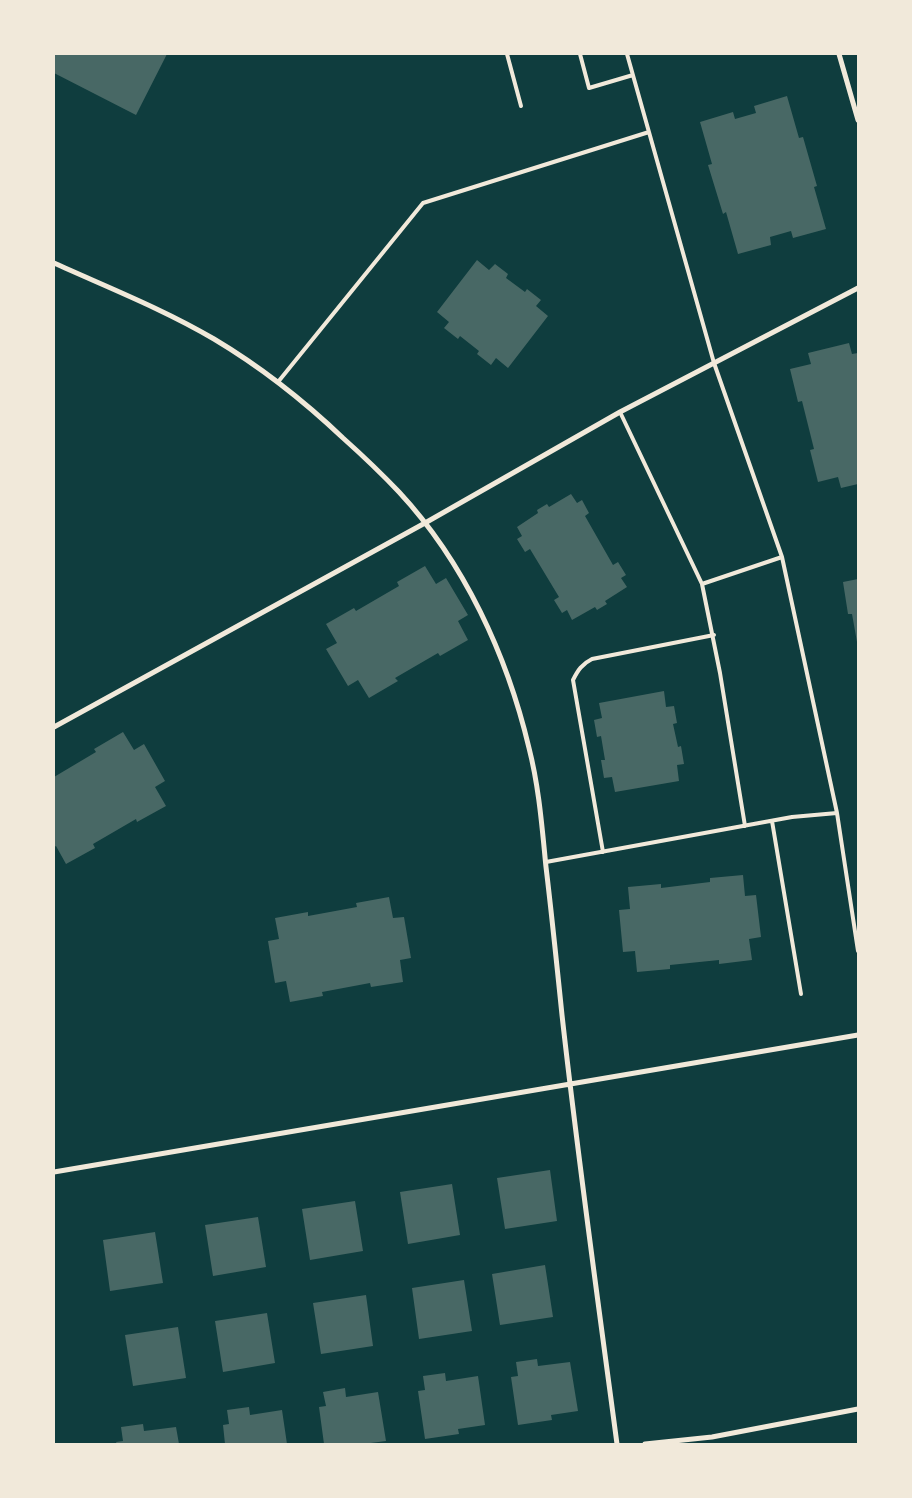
<!DOCTYPE html>
<html>
<head>
<meta charset="utf-8">
<style>
	body { margin:0 }
	#map { position:relative; width:912px; height:1498px; overflow:hidden; background:#0f3d3e; font-family:"PT Sans",sans-serif }
	canvas { display:block }
	.frame { position:absolute; inset:0; border:55px solid #f1e9da; pointer-events:none }
</style>
</head>
<body>
<div id="map">
<canvas width="912" height="1498"></canvas>
<div class="frame"></div>
</div>
<script>
const c = document.querySelector('canvas').getContext('2d');
c.lineJoin = 'round';
function fill(path, color) {
  c.fillStyle = color;
  c.fill(path, 'evenodd');
}
function stroke(path, color, width, dash) {
  c.strokeStyle = color;
  c.lineWidth = width;
  c.lineCap = dash ? 'butt' : 'round';
  c.setLineDash(dash || []);
  c.stroke(path);
}
const building = new Path2D(`
	M54,54H167L136,115L54,73Z
	M787,96L799,138L803,137L817,186L814,187L826,229L793,238L791,231L770,237L771,245L738,254L726,212L723,214L708,165L712,164L700,122L733,112L735,119L756,113L754,106Z
	M477,260L489,270L495,264L508,274L506,278L525,292L527,289L541,300L536,306L548,316L508,368L496,358L491,365L477,354L479,351L460,336L458,339L444,328L449,322L437,312Z
	M849,343L852,354L858,353V484L841,488L838,477L818,482L810,450L814,449L802,401L798,402L790,369L811,364L808,353Z
	M571,494L577,503L582,500L589,513L585,516L613,565L618,562L626,575L621,578L627,587L605,601L607,604L597,610L595,607L572,620L567,610L562,613L554,600L559,597L530,549L525,552L517,539L522,536L517,527L538,513L537,510L547,504L549,507Z
	M425,566L436,584L446,578L468,615L458,621L468,640L440,656L438,653L395,678L398,681L369,698L358,680L348,686L326,649L337,643L326,624L354,608L356,611L399,586L397,582Z
	M858,579V642H857L852,614H848L843,582Z
	M664,691L666,707L674,706L677,723L673,724L678,747L681,746L684,764L677,765L679,781L615,792L612,777L604,778L601,760H605L601,736L597,737L594,720L602,718L599,703Z
	M123,732L134,750L144,744L165,781L155,787L166,806L137,822L136,819L93,844L95,848L66,864L56,846L54,847V777L96,752L94,749Z
	M743,875L745,896L756,895L761,937L749,939L752,960L719,964V960L670,965V969L637,972L635,951L623,952L619,910L630,909L628,887L661,884V888L710,882V878Z
	M389,897L393,918L404,917L411,958L400,960L403,982L371,987L370,983L322,992L323,996L290,1002L286,981L275,983L268,941L279,939L275,918L308,912V916L357,907L356,903Z
	M550,1170L557,1221L505,1229L497,1178Z
	M452,1184L460,1235L408,1244L400,1192Z
	M355,1201L363,1251L310,1260L302,1209Z
	M258,1217L266,1267L213,1276L205,1225Z
	M155,1232L163,1283L110,1291L103,1240Z
	M545,1265L553,1317L500,1325L492,1274Z
	M464,1280L472,1331L419,1339L412,1288Z
	M366,1295L373,1346L321,1354L313,1303Z
	M267,1313L275,1363L223,1372L215,1321Z
	M178,1327L186,1378L133,1386L125,1335Z
	M537,1359L538,1366L570,1362L578,1411L551,1415L552,1420L518,1425L511,1377L518,1376L516,1362Z
	M445,1373L446,1381L478,1376L485,1425L458,1429L459,1434L425,1439L418,1391L425,1390L423,1376Z
	M345,1388L346,1397L378,1392L386,1441L363,1444H324L319,1407L326,1406L323,1392Z
	M249,1407L250,1415L282,1410L287,1444H225L223,1425L229,1424L227,1410Z
	M143,1424L144,1431L176,1427L179,1444H117L116,1442L123,1441L121,1427Z`);
const service = new Path2D(`
	M507,54L521,106
	M580,54L589,88L633,75
	M627,54L714,363L782,557L837,813L858,951
	M278,382L423,203L649,132
	M620,412L702,584L720,673L745,826
	M702,584L782,557
	M772,821L801,994
	M603,852L573,680C578,670 582,664 592,659L714,635
	M546,862L792,817L837,813`);
const minor = new Path2D(`
	M839,54L858,120
	M54,263C107,287 163,309 214,339C261,367 303,400 343,438C362,455 381,473 399,492C464,562 507,655 529,748C539,787 542,827 546,867C552,917 557,966 562,1015C578,1159 598,1301 617,1444
	M54,727L425,523L620,412L858,288
	M54,1172L858,1035
	M645,1444L712,1437L858,1409`);
fill(building, '#486865');
stroke(service, '#f1e9da', 4);
stroke(minor, '#f1e9da', 5);
</script>
</body>
</html>
